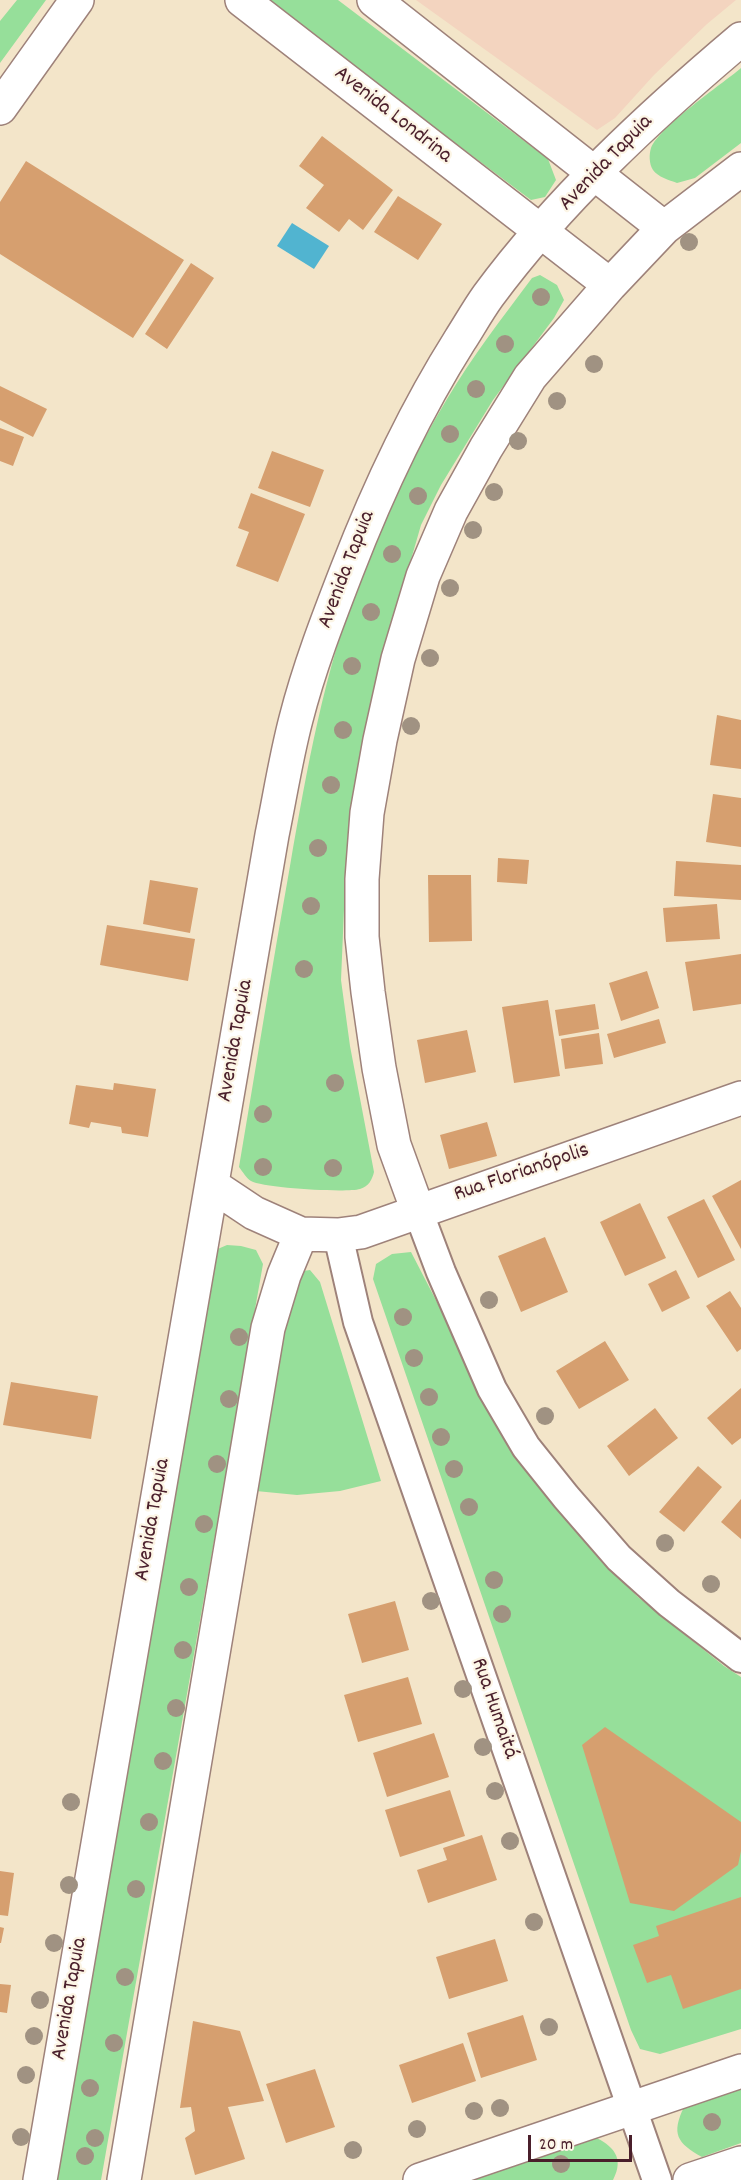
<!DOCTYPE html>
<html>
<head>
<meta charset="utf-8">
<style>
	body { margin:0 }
	#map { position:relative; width:741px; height:2180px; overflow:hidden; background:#f3e5c9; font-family:Dekko,sans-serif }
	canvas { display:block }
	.scale { position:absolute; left:528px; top:2135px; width:104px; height:27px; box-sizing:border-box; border:3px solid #4a1f2b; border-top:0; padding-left:8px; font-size:18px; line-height:21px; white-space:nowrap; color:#4a1f2b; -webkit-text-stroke:4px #fcf5e5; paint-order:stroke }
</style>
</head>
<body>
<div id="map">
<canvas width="741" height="2180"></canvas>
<div class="scale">20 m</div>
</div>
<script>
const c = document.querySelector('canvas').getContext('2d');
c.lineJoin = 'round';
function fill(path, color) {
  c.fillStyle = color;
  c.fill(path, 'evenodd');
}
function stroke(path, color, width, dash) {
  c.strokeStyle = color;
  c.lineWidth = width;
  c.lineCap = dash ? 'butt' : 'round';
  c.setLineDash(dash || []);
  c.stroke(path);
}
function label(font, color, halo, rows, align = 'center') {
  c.font = font + ' Dekko,sans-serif';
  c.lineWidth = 4.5;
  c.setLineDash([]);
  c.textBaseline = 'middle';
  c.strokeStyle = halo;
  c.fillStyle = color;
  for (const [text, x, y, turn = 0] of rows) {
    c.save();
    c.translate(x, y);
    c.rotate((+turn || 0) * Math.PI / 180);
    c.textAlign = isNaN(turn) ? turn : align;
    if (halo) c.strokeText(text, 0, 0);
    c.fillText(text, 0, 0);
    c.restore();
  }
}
const built = new Path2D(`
	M416,0H736L707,24L654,75L615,118L597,130Z`);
const green = new Path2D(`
	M17,0H46L0,63V21Z
	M265,0H338L548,159L556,180L545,197L531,200Z
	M741,68V143L695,178L677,183C669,180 658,177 653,170C649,164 649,154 651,148C660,126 721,85 741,68Z
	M540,275L557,285L564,300L554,318L493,400L441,485L421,525L380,667L351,814L345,886L341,980L350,1046L374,1172C372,1180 369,1186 360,1189C346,1193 263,1188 251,1181C246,1178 243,1172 239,1167C256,1067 272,966 290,866C307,769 324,671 360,579C383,517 413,456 447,399C472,357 502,318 532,278Z
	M227,1245L241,1246L256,1250L263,1264L101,2180H46L213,1251Z
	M411,1252L511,1445L556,1509L598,1556L638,1597L724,1666L741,1677V2029L660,2054L640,2049L631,2030L373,1279L376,1264L392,1254Z
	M310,1270L320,1282L381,1481L340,1491L297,1495L256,1491L289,1282L297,1272Z
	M741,2088V2143L702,2157C677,2143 671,2134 684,2107Z
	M593,2136C613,2146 625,2157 613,2180H471Z`);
const water = new Path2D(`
	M292,223L329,246L314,269L277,246Z`);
const building = new Path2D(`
	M322,136L393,190L363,230L349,219L339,232L306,208L324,185L299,166Z
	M26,161L184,260L133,338L0,254V202Z
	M398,196L442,224L418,260L374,232Z
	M191,263L214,278L167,349L145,334Z
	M0,386L47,409L33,437L0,420Z
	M0,428L24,437L13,466L0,461Z
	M272,451L324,470L310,507L258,488Z
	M251,493L305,514L278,582L236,566L249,532L238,528Z
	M717,715L741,720V769L710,765Z
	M713,794L741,798V847L706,842Z
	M498,858L529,860L527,884L497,882Z
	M676,861L741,865V900L674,896Z
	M428,875H471L472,941L429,942Z
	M150,880L198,888L190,933L143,924Z
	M717,904L720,939L666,942L663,908Z
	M107,925L195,939L188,981L100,965Z
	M741,954V1004L693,1011L685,962Z
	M647,971L659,1008L621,1021L609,983Z
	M548,1000L560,1076L514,1083L502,1007Z
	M595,1004L599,1029L559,1036L555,1010Z
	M659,1019L666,1043L614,1058L607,1034Z
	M467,1030L476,1072L425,1083L417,1040Z
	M599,1033L603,1064L565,1069L561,1039Z
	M114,1083L156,1089L148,1137L122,1133L121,1127L91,1122L89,1128L69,1124L76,1085L113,1090Z
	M487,1122L497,1156L449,1169L440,1135Z
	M741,1180V1249L712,1196Z
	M704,1199L735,1260L698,1278L667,1217Z
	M640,1203L666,1258L625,1276L600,1222Z
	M545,1237L568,1292L521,1312L498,1256Z
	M676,1270L690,1298L662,1312L648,1284Z
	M730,1291L741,1308V1349L737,1352L706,1306Z
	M605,1341L629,1380L579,1409L556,1371Z
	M11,1382L98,1396L91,1439L3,1425Z
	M741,1388V1438L732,1445L707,1418Z
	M655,1408L678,1438L629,1476L607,1446Z
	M698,1466L722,1487L684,1532L659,1512Z
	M741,1499V1539L721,1522Z
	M395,1601L409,1650L362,1663L348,1614Z
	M408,1677L422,1724L358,1742L344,1695Z
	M605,1727L741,1822V1851L738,1865L674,1911L630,1903L582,1745Z
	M434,1733L449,1777L387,1797L373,1753Z
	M450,1790L465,1836L400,1857L385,1810Z
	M482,1835L497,1880L428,1903L417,1870L447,1860L443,1848Z
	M0,1871L14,1873L8,1916L0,1915Z
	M741,1897V1989L683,2009L671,1975L647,1983L633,1945L659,1936L656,1926Z
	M0,1927L4,1928L1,1943H0Z
	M495,1939L508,1981L449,1999L436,1957Z
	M0,1984L11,1985L7,2013L0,2012Z
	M523,2015L537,2060L481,2078L467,2033Z
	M193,2021L240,2031L264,2101L228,2107L245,2159L195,2175L185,2138L195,2131L191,2107L180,2108Z
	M463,2043L476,2081L412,2103L399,2065Z
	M315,2069L335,2127L286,2143L266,2084Z`);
const street = new Path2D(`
	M418,1211L441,1272L492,1389L526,1447L566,1497L619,1558L669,1603L741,1658
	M338,1235L358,1322L657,2180`);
const secondary = new Path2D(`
	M242,0L610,285
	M374,0L664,228
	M0,108L77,0
	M212,1185L254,1213L301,1234L338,1235L361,1232L741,1098
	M418,1211L394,1145L379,1068L368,992L362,937V879L367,813L380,740L398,659L423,576L451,511L486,448L530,377L610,285L664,228L741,169
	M40,2180L272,835C280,796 286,757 296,719C309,668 328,619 347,570C378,490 414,413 460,340C469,326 478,310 488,296C558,201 651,115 741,39
	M124,2180L268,1328L284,1275L301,1234
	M420,2180L741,2071
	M690,2180L741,2163`);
const trees = [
	[689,242],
	[541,297],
	[505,344],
	[594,364],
	[476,389],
	[557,401],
	[450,434],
	[518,441],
	[494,492],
	[418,496],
	[473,530],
	[392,554],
	[450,588],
	[371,612],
	[430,658],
	[352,666],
	[411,726],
	[343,730],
	[331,785],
	[318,848],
	[311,906],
	[304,969],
	[335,1083],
	[263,1114],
	[263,1167],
	[333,1168],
	[489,1300],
	[403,1317],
	[239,1337],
	[414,1358],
	[429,1397],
	[229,1399],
	[545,1416],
	[441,1437],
	[217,1464],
	[454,1469],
	[469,1507],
	[204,1524],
	[665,1543],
	[494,1580],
	[711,1584],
	[189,1587],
	[431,1601],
	[502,1614],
	[183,1650],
	[463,1689],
	[176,1708],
	[483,1747],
	[163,1761],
	[495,1791],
	[71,1802],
	[149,1822],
	[510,1841],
	[69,1885],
	[136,1889],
	[534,1922],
	[54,1943],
	[125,1977],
	[40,2000],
	[549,2027],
	[34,2036],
	[114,2043],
	[26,2075],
	[90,2088],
	[500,2108],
	[474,2111],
	[712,2122],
	[417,2129],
	[21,2137],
	[95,2138],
	[353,2150],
	[85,2156],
	[561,2164]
];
const streetNames = [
	["Avenida Londrina",392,116,38],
	["Avenida Tapuia",607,164,-46],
	["Avenida Tapuia",348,570,-69],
	["Avenida Tapuia",237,1041,-80],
	["Rua Florianópolis",522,1174,-19],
	["Avenida Tapuia",154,1520,-80],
	["Rua Humaitá",493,1709,71],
	["Avenida Tapuia",71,1999,-80]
];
fill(built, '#f3d4bf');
fill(green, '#96df9a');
fill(water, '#51b4d0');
fill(building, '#d69f6f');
stroke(street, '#9e827a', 32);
stroke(secondary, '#9e827a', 36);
stroke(street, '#fff', 28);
stroke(secondary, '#fff', 33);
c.fillStyle = '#a09282';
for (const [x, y] of trees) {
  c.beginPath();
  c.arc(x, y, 9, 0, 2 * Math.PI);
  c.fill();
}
label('22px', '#4a1f2b', '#fcf5e5', streetNames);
</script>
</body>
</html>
